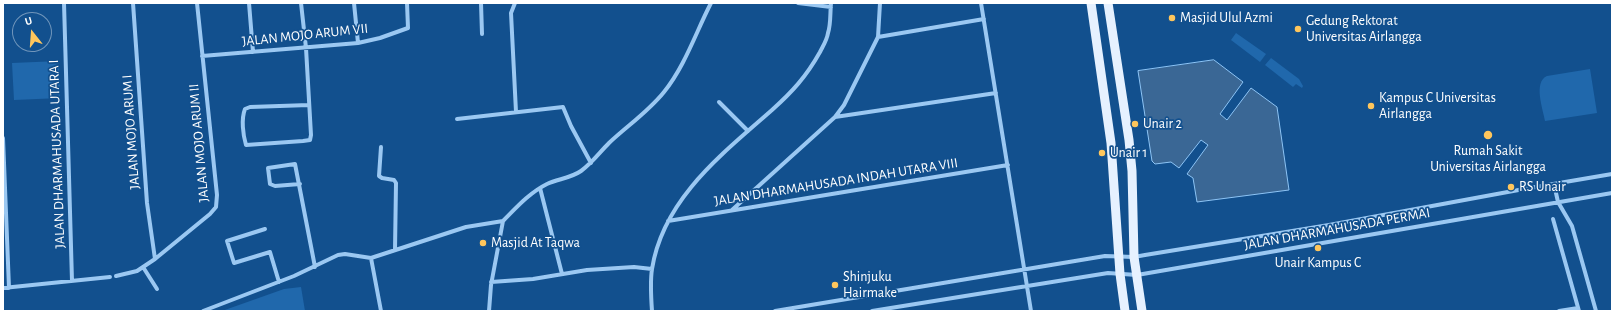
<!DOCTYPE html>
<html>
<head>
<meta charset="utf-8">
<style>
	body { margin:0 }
	#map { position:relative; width:1615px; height:314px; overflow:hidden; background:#12508e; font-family:"Alegreya Sans",sans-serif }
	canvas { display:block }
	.frame { position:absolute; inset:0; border:4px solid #fff; pointer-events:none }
	.north { position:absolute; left:12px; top:12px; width:40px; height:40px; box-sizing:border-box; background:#12508e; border:1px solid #7196bb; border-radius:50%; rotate:343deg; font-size:11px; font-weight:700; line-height:16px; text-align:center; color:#fff }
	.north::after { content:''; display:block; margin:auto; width:14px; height:18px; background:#ffc65c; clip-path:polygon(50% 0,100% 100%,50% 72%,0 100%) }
</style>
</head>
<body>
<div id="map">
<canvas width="1615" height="314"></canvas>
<div class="frame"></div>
<div class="north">U</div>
</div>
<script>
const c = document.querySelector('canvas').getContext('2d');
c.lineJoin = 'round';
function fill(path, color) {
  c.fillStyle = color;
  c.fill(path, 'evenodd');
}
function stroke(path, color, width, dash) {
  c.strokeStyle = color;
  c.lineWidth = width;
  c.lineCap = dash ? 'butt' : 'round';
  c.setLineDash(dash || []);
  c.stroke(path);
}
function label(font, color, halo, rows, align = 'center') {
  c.font = font + ' "Alegreya Sans",sans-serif';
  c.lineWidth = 3.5;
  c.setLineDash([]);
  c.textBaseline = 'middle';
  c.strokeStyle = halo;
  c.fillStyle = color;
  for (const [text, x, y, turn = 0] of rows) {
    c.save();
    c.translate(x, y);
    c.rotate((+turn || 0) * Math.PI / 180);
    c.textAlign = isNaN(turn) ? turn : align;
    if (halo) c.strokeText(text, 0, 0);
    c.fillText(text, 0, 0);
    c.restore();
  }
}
const green = new Path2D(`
	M1236,33L1266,54L1260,62L1231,40Z
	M1271,58L1299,79L1303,86L1302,88L1296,84L1293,87L1265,65Z
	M59,61L60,98L14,100L12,63Z
	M1590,69L1597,113L1545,121C1543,109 1533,82 1547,76Z
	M301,287L305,311H222L284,289Z`);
const water = new Path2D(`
	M1214,60L1243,82L1220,114L1227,120L1251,88L1277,107L1289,190L1197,202L1193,178L1187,174L1208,145L1201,140L1179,168L1171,162L1155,164L1152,161L1138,71Z`);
const street = new Path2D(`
	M64,3L72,281
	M133,3L147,203L155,259
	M249,3L253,52
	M301,3L306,48L311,135L310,140L303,141L246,145C243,135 241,119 245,109L250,107L309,105
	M354,3L358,43
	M481,3L482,34
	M515,3L511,13L516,112
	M798,3L831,7
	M981,3L1031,311
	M878,37L984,19
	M202,56L358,43L380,38L408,28L407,3
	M719,102L748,131
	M835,117L996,93
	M457,119L563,107L571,126L591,163
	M3,138L9,288
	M381,147L379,176L382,178L394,180L396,183L395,250
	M300,184L275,186L270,184L268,168L295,164L315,267
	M1554,184L1558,202L1572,226L1596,311
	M540,188L562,274
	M732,210L835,117L844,105L878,37L880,3
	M1553,219L1579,311
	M503,221C516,208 529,193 547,184C558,179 571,178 581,171C592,163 599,153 609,143C627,126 648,112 664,92C685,66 696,32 711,3
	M668,221L1008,165
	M265,229L227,241L234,263L270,252L279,282
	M371,258L381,311
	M143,267L157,289
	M116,276L137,271L155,259L210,214L216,207L217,195L197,3
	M491,282L533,279L587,270L634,267L652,269
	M3,288L110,277
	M203,311L294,276L338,255L345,254L371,258L466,227L503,221
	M489,311L491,285L503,221
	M652,311C651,297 650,282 652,269C663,199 722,154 772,110C792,92 806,77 820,52C823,46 827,40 828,33C831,24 830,13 831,3
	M775,311L1105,256L1134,257L1145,255L1329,225L1524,189L1612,174
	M872,311L1108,273L1137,275L1612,193
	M1559,311L1578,308`);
const primary = new Path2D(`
	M1091,3L1111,143L1120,274L1125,311
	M1108,3L1129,140L1132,171L1134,257L1142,311`);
const markers = [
	[1172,18,4,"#ffc65c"],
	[1298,29,4,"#ffc65c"],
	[1371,106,4,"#ffc65c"],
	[1135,124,4,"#ffc65c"],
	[1488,135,5,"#ffc65c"],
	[1102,153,4,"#ffc65c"],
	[1511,187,4,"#ffc65c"],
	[483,243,4,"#ffc65c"],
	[1318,248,4,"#ffc65c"],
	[835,285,4,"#ffc65c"]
];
const poiNames = [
	["Masjid Ulul Azmi",1180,18],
	["Gedung Rektorat",1306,21],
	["Universitas Airlangga",1306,37],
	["Kampus C Universitas",1379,98],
	["Airlangga",1379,114],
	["Unair 2",1143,124],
	["Rumah Sakit",1488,151,"center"],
	["Universitas Airlangga",1488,167,"center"],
	["Unair 1",1110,153],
	["RS Unair",1519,187],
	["Masjid At Taqwa",491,243],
	["Unair Kampus C",1318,263,"center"],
	["Shinjuku",843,277],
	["Hairmake",843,293]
];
const streetNames = [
	["JALAN MOJO ARUM VII",305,35,-6],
	["JALAN MOJO ARUM I",131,132,-94],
	["JALAN MOJO ARUM II",199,143,-95],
	["JALAN DHARMAHUSADA UTARA I",57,154,-92],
	["JALAN DHARMAHUSADA INDAH UTARA VIII",836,182,-9],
	["JALAN DHARMAHUSADA PERMAI",1337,229,-10]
];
fill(green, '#2068ac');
fill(water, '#3a6795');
stroke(water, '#8dc4f5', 1);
stroke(street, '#9bc8f2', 4);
stroke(primary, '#e6f1ff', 9);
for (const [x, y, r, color] of markers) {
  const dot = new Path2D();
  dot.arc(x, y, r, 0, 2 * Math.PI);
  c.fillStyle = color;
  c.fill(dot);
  stroke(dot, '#12508e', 1.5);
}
label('14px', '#fff', '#12508e', poiNames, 'left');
label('14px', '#fff', '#12508e', streetNames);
</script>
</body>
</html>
